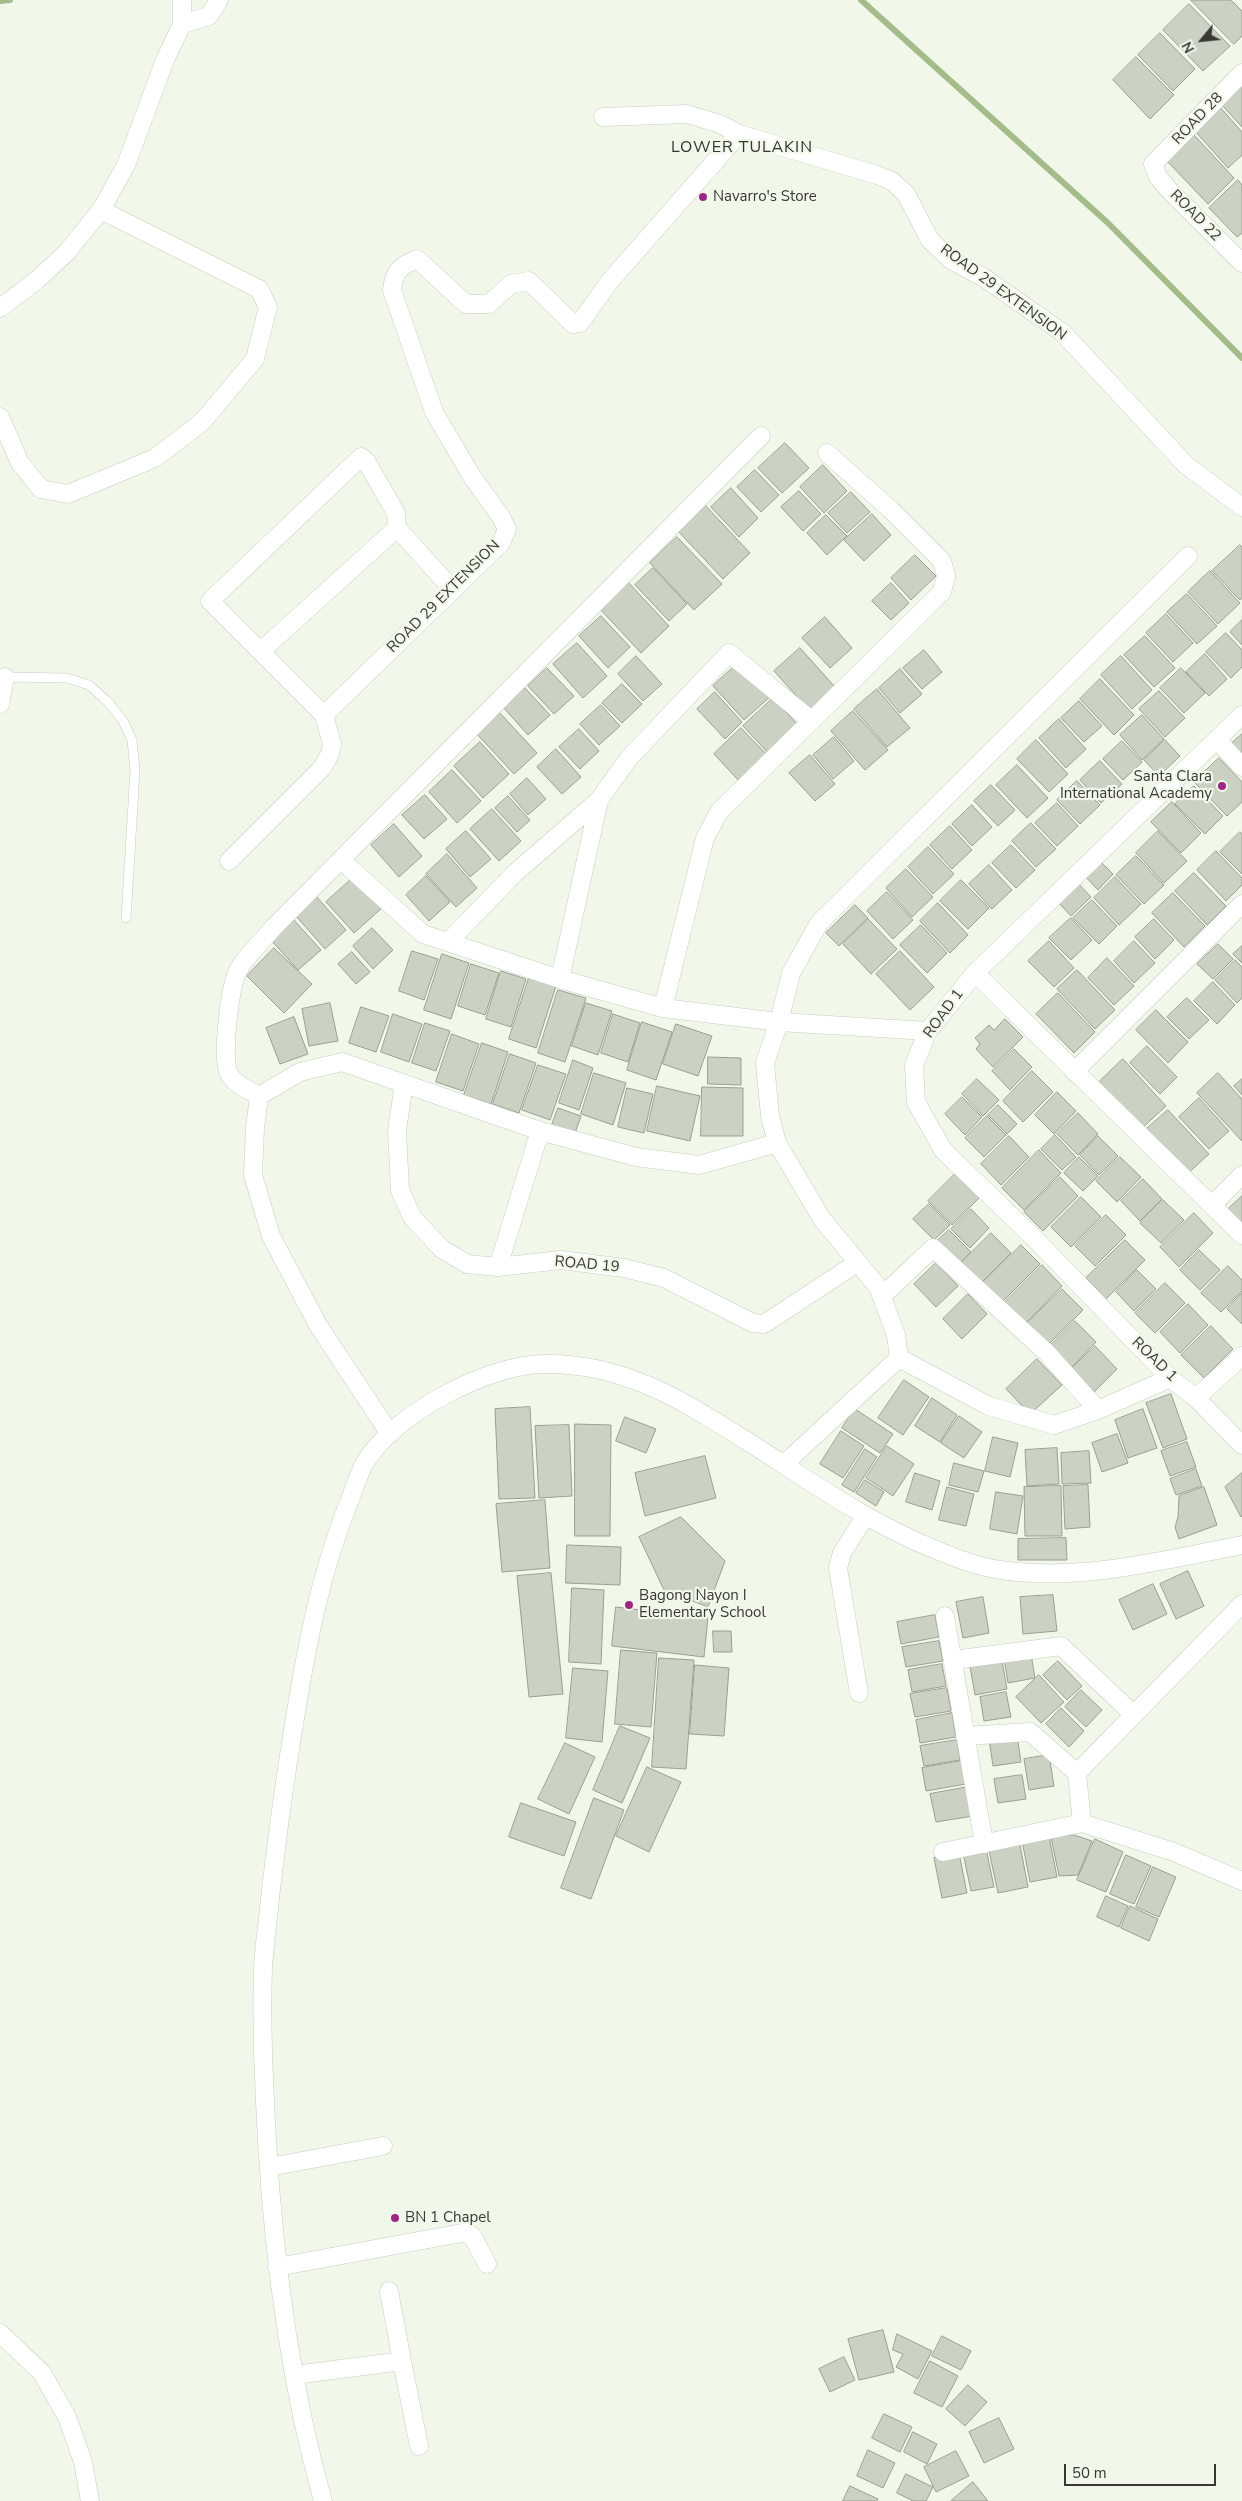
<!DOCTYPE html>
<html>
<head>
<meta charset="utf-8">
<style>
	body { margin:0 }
	#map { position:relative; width:1242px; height:2501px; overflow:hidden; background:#f1f8ea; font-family:"Nunito Sans",sans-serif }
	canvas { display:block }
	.north { position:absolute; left:1177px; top:15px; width:50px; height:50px; -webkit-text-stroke:4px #f1f8ea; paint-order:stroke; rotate:242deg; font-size:14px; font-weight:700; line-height:20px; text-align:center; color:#363934 }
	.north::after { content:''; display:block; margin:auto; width:18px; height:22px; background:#363934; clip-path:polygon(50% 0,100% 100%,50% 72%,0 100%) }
	.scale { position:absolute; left:1064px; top:2464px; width:152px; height:22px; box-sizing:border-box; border:2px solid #363934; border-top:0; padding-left:6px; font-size:15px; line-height:18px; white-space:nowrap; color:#363934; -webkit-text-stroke:4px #f1f8ea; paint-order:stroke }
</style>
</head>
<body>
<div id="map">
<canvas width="1242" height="2501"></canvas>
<div class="north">N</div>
<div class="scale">50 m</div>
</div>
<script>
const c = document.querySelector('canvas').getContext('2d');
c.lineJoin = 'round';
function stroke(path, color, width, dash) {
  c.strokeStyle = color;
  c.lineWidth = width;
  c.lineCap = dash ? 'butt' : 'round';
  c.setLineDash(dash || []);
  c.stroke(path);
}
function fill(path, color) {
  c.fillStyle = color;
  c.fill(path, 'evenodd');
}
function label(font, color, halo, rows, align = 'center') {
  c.font = font + ' "Nunito Sans",sans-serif';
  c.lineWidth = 4.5;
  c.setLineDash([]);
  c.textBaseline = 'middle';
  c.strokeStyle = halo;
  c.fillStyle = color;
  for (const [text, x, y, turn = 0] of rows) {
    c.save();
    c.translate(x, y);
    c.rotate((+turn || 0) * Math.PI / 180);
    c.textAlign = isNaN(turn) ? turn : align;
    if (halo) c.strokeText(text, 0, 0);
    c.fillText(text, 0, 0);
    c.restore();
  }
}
const stream = new Path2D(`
	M861,0L1108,223L1242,358
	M0,1L10,0`);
const building = new Path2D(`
	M1191,0H1231L1242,11V36L1234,44Z
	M1189,4L1230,46L1203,71L1163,30Z
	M1160,33L1195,69L1173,91L1138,55Z
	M1136,57L1174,95L1150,119L1113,80Z
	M1242,83V127L1220,103Z
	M1220,107L1242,132V155L1228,168L1194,130Z
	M1194,135L1234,178L1208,204L1167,161Z
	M1238,180L1242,185V233L1237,237L1209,208Z
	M785,443L809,468L782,493L758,468Z
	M823,465L847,491L824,513L800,487Z
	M755,470L779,495L761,512L737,487Z
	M731,488L758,518L739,537L711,507Z
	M799,491L821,514L803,531L781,507Z
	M851,492L870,512L847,533L828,513Z
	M704,504L750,553L723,579L677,530Z
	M872,514L891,535L864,561L844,540Z
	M826,515L847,536L827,555L807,533Z
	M677,537L722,584L694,610L650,563Z
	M1240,545L1242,547V598L1240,600L1212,571Z
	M915,555L936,576L911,600L891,578Z
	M653,568L687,604L669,621L635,585Z
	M1210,571L1240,603L1218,624L1188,592Z
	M628,582L669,626L641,653L600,609Z
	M891,583L909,603L891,620L872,601Z
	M1187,594L1217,626L1197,644L1167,612Z
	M1166,614L1193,643L1173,662L1146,633Z
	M601,616L630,647L608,668L579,636Z
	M825,617L852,648L830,668L802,638Z
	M1242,620V645L1230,632Z
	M1226,633L1242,650V667L1231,678L1206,652Z
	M1145,636L1175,668L1154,687L1124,655Z
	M577,643L607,676L583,698L553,664Z
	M800,648L836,688L810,711L774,671Z
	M924,650L942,672L922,689L903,668Z
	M1205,654L1227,679L1209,696L1186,672Z
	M636,656L662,684L643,701L618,674Z
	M1121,656L1152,690L1132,709L1101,675Z
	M739,662L771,696L744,720L713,686Z
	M547,668L574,696L554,714L528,686Z
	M1181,668L1205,693L1184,713L1160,688Z
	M900,669L922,694L900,713L879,688Z
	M1100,679L1134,715L1114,735L1080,699Z
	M622,684L642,704L622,723L602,703Z
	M524,687L550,715L528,735L503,707Z
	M877,689L910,728L887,747L854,709Z
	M1159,691L1185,718L1165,737L1139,709Z
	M715,692L742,722L725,739L697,709Z
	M773,698L799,726L769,754L743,726Z
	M1079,701L1102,726L1084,742L1061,718Z
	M601,705L620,726L599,745L580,724Z
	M498,711L537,753L514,774L475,732Z
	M853,711L888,750L865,770L831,731Z
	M1142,715L1164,739L1142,760L1120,735Z
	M1059,719L1086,749L1066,768L1039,738Z
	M741,728L768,756L740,782L714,754Z
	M579,729L599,751L580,769L559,747Z
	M1242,734V756L1231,744Z
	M834,737L854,761L833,779L813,755Z
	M1036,740L1068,774L1049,792L1017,759Z
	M1165,740L1180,756L1159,776L1144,760Z
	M1122,741L1142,762L1123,780L1103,759Z
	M480,742L509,774L483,798L454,766Z
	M556,749L581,777L562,794L537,767Z
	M810,755L835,784L815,801L789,773Z
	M1219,758L1242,782V802L1227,816L1194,782Z
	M1100,761L1122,784L1101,803L1080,780Z
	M1017,765L1048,798L1027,818L996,785Z
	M452,770L481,801L457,823L429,792Z
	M527,778L546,799L528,815L510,794Z
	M1077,781L1100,805L1080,824L1057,800Z
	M991,785L1015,810L998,826L974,801Z
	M1194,786L1223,816L1205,834L1175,804Z
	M425,795L447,819L424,839L402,815Z
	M508,796L530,820L517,832L495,808Z
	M1172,802L1201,833L1181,853L1151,822Z
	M1057,803L1078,826L1057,846L1035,823Z
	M972,805L992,827L972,846L952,824Z
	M492,809L521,841L499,861L470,829Z
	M1031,823L1056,849L1036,867L1012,841Z
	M394,824L422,856L399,877L371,845Z
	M950,826L972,850L952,869L930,845Z
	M466,831L491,859L470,877L446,849Z
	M1158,831L1187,861L1164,883L1136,853Z
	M1240,832L1242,834V874L1220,852Z
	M1011,845L1035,870L1016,888L992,863Z
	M928,847L954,874L933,894L908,867Z
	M1216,851L1242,878V885L1226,901L1197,870Z
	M447,854L477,888L456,907L426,874Z
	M1136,856L1164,885L1144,904L1116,875Z
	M1098,859L1113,874L1098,890L1083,874Z
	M989,865L1012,890L992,909L969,884Z
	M906,869L933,897L912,917L886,888Z
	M1194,873L1226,906L1207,925L1175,891Z
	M355,876L383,907L354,933L326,902Z
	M426,876L450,902L429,921L406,895Z
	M1115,877L1141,904L1119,925L1094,898Z
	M961,880L989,908L968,929L940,901Z
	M1077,882L1091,897L1071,916L1057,901Z
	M887,892L913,920L893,939L867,911Z
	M1173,893L1205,926L1184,947L1152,913Z
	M316,896L346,930L325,949L295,915Z
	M1092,900L1117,926L1099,944L1073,918Z
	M938,903L968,935L950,953L920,921Z
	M855,905L868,918L839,946L826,933Z
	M1071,918L1092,940L1071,960L1049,938Z
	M293,919L321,950L298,970L270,939Z
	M868,919L897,949L871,974L843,944Z
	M1154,919L1174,940L1155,959L1135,937Z
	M921,925L947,953L927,973L900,945Z
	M372,928L393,950L373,969L353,946Z
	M1049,941L1074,968L1054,987L1028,961Z
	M1134,941L1155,963L1134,983L1114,961Z
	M1218,944L1233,959L1213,979L1197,964Z
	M1242,946V963L1233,954Z
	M274,948L312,984L284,1013L247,976Z
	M412,951L438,959L424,1000L399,991Z
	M900,951L934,987L910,1010L876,974Z
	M352,952L370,972L356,984L338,964Z
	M442,954L469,963L451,1019L424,1010Z
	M1107,958L1134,986L1114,1005L1088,978Z
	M1235,960L1242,967V998L1237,1003L1215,980Z
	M471,964L499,973L485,1015L458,1006Z
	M1077,970L1115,1010L1095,1029L1057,989Z
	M501,971L526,979L511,1027L486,1019Z
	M529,978L556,986L536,1048L509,1039Z
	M1213,982L1235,1005L1217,1024L1194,1001Z
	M558,990L586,998L565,1062L538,1053Z
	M1058,993L1095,1032L1074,1053L1036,1014Z
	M1187,998L1209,1020L1189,1039L1167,1017Z
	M330,1003L338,1041L309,1046L302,1009Z
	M586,1003L612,1011L598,1055L572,1046Z
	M361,1007L389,1016L376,1052L349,1043Z
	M1156,1010L1188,1042L1168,1063L1136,1030Z
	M393,1014L422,1024L409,1062L381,1052Z
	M613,1014L640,1023L628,1062L601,1053Z
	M294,1017L308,1054L280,1064L266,1028Z
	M1005,1019L1023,1037L993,1067L976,1049L980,1044L975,1038L989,1025L994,1030Z
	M642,1022L672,1032L656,1080L627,1070Z
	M425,1023L450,1031L436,1071L412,1063Z
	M676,1024L712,1036L698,1076L663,1064Z
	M452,1034L479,1044L463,1091L436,1082Z
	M482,1043L508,1052L491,1104L464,1095Z
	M1147,1046L1177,1077L1160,1094L1130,1063Z
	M1014,1049L1032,1067L1010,1090L992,1071Z
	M510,1054L536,1063L519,1113L493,1104Z
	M708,1057L741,1058V1085L708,1084Z
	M1123,1059L1166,1106L1138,1132L1096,1085Z
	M573,1060L593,1068L579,1110L559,1103Z
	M538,1065L566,1074L550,1120L522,1110Z
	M1032,1071L1053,1092L1023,1122L1003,1101Z
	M594,1073L626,1083L613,1125L581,1114Z
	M1218,1073L1242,1099V1141L1197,1093Z
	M977,1079L999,1100L983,1116L962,1094Z
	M1242,1079V1095L1234,1086Z
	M657,1086L700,1096L690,1141L647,1131Z
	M702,1087L743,1088V1136H701Z
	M627,1088L653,1094L644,1133L618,1127Z
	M1057,1092L1076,1111L1054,1134L1035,1115Z
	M962,1097L982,1117L965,1135L945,1114Z
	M1199,1098L1229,1131L1209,1149L1179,1117Z
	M998,1105L1017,1124L1007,1134L988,1115Z
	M558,1108L581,1116L574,1136L551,1128Z
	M1168,1110L1209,1154L1184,1177L1143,1132Z
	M1078,1113L1098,1134L1078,1155L1057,1134Z
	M987,1116L1006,1135L984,1157L965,1138Z
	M1055,1135L1076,1157L1062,1170L1041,1149Z
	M1009,1136L1029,1157L1001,1185L981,1164Z
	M1098,1136L1118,1156L1099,1175L1080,1155Z
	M1039,1150L1061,1173L1024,1210L1002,1188Z
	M1079,1157L1098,1176L1083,1191L1064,1173Z
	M1120,1157L1141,1177L1117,1202L1096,1181Z
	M956,1173L980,1197L952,1225L928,1201Z
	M1060,1177L1078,1196L1043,1231L1024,1212Z
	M1143,1179L1162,1199L1140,1221L1121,1201Z
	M1242,1196V1229L1225,1212Z
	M1081,1197L1101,1217L1071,1247L1051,1227Z
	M1163,1200L1184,1220L1161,1243L1140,1223Z
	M929,1204L950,1225L934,1240L913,1219Z
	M971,1209L989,1228L970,1248L951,1229Z
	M1194,1213L1213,1233L1179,1267L1160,1247Z
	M1106,1215L1126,1235L1095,1266L1075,1246Z
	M949,1230L971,1252L957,1266L935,1243Z
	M991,1233L1011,1253L979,1285L959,1265Z
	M1125,1240L1145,1260L1106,1299L1086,1278Z
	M1021,1245L1040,1264L1000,1304L981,1285Z
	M1199,1250L1220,1270L1200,1290L1180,1270Z
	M936,1263L958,1286L936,1307L914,1284Z
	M1042,1265L1062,1286L1022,1327L1001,1306Z
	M1228,1266L1242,1280V1291L1221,1312L1201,1293Z
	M1137,1270L1156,1289L1134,1311L1116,1292Z
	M1165,1283L1185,1303L1155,1333L1135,1313Z
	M1062,1289L1083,1310L1046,1347L1025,1325Z
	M1242,1293V1324L1227,1309Z
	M968,1294L987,1314L962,1339L943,1319Z
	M1188,1304L1208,1325L1180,1353L1160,1332Z
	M1075,1321L1096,1342L1067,1372L1045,1351Z
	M1211,1326L1233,1349L1204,1378L1181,1355Z
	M1095,1346L1117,1369L1092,1394L1069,1371Z
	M1037,1359L1062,1385L1030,1414L1006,1389Z
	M904,1380L929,1397L903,1435L878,1418Z
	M1171,1394L1187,1439L1163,1448L1146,1403Z
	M932,1398L957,1415L940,1442L915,1426Z
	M530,1407L535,1498L499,1499L495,1409Z
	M855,1409L893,1434L880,1453L842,1428Z
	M1143,1409L1157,1448L1128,1458L1115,1420Z
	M959,1416L982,1432L964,1458L941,1443Z
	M625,1417L656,1429L646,1453L616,1441Z
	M575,1424L611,1425L610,1536H575Z
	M569,1425L572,1496L539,1498L535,1426Z
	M841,1431L864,1446L843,1478L820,1464Z
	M1117,1434L1128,1463L1102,1472L1092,1443Z
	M993,1437L1018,1443L1010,1477L985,1471Z
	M1187,1442L1196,1467L1170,1476L1161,1451Z
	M887,1446L914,1464L893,1496L866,1478Z
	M1057,1448L1059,1484L1027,1486L1025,1450Z
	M865,1449L877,1457L854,1492L842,1485Z
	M1089,1451L1091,1483L1062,1484L1061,1453Z
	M705,1456L716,1498L645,1516L635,1473Z
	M954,1463L984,1471L978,1492L949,1485Z
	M1196,1469L1202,1486L1176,1495L1170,1479Z
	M915,1473L940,1481L932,1510L906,1502Z
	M1242,1473V1516L1241,1517L1225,1487Z
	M865,1480L884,1492L876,1506L856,1493Z
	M1088,1485L1090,1527L1065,1529L1063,1486Z
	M1061,1486L1062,1536H1025L1024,1487Z
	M947,1487L974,1494L966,1526L939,1520Z
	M1204,1487L1217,1525L1179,1539L1175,1527L1178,1517L1179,1496Z
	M996,1492L1023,1496L1017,1534L990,1529Z
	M545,1500L550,1568L502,1572L496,1504Z
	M681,1517L725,1561L708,1607L664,1590L639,1537Z
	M1066,1538L1067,1560H1018V1539Z
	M567,1545L621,1547L620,1585L566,1583Z
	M1188,1571L1204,1606L1176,1619L1160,1584Z
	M551,1573L563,1694L529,1697L517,1576Z
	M1153,1584L1167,1614L1133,1630L1119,1600Z
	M572,1588L604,1590L601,1664L569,1662Z
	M1053,1595L1057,1631L1023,1634L1020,1597Z
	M983,1597L989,1633L963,1638L956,1602Z
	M616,1607L708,1618L704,1657L612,1646Z
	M935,1615L939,1637L901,1644L897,1622Z
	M713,1631H731L732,1652H714Z
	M939,1641L943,1661L906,1667L902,1647Z
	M621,1650L657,1653L651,1727L615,1724Z
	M1031,1654L1035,1678L1008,1683L1004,1658Z
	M1001,1655L1007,1689L975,1695L969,1661Z
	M659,1658L694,1660L686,1769L652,1767Z
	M1058,1661L1082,1686L1067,1700L1043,1675Z
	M942,1664L946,1686L912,1692L908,1670Z
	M695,1665L729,1668L724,1736L690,1734Z
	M573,1668L608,1671L602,1742L566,1738Z
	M1039,1675L1064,1702L1041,1723L1016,1697Z
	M947,1688L951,1711L915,1717L910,1694Z
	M1081,1690L1102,1710L1086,1727L1065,1707Z
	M1006,1692L1011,1717L984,1721L980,1697Z
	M1061,1708L1084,1731L1069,1747L1046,1724Z
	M952,1713L956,1737L920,1743L916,1720Z
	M620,1726L650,1738L622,1803L593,1790Z
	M1017,1735L1021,1762L993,1766L989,1739Z
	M957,1740L960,1760L924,1766L920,1746Z
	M565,1743L595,1757L569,1814L538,1799Z
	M1049,1755L1054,1786L1029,1790L1024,1759Z
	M961,1761L966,1784L926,1791L922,1768Z
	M647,1767L681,1782L649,1852L616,1836Z
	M1022,1775L1026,1799L998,1803L994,1779Z
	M968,1787L973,1816L936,1822L930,1794Z
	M594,1798L624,1810L591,1899L561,1888Z
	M521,1803L576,1822L564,1856L509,1837Z
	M1074,1835L1092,1841L1078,1875L1059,1876L1051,1837Z
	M1049,1836L1057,1877L1030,1882L1022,1841Z
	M1095,1839L1123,1852L1106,1892L1077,1880Z
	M1019,1840L1028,1887L998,1893L988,1846Z
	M986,1848L994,1887L971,1891L963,1853Z
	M959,1853L967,1893L942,1898L934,1858Z
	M1126,1855L1151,1866L1134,1904L1110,1894Z
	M1153,1867L1176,1877L1159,1917L1136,1907Z
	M1106,1896L1128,1906L1119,1927L1097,1917Z
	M1130,1906L1158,1919L1149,1941L1121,1928Z
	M883,2330L894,2372L859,2380L848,2339Z
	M897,2334L932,2351L918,2379L896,2367L903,2354L893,2350Z
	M942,2336L971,2351L961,2370L932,2356Z
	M844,2357L855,2380L830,2392L819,2369Z
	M930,2361L958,2376L942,2407L914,2393Z
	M968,2385L987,2402L965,2426L946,2409Z
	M884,2414L912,2427L900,2452L872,2438Z
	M999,2418L1014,2449L984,2463L969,2432Z
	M913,2432L937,2444L927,2464L904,2452Z
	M868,2450L895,2463L883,2488L857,2476Z
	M956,2451L969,2476L936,2492L924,2467Z
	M906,2474L933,2487L926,2501H913L897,2493Z
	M973,2482L988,2501H951Z
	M850,2486L878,2499L877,2501H843Z`);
const lane = new Path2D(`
	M5,677L67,678L89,685L108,702L123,721L132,740L135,771L126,918`);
const street = new Path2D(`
	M182,24L209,16L219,0
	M1242,73L1153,164L1158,177L1169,190L1242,263
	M603,117L687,114L720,124L739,134L877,175L892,181L906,194L930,240L951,260L983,277L1063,333L1186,465L1242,507
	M0,308L37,280L67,252L101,210L126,165L165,60L182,24V0
	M0,417L20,463L41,489L68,494L155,458L202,422L255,359L268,307L259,289L101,210
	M261,651L397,528
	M0,704L5,677
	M324,715L501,543L507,529L501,517L471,475L434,412L392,290C394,271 400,266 417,259L466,304H489L511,284L529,281L573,324L580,323L610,281L739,134
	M1242,715L975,973L928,1031L914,1065L916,1102L943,1150L1033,1237L1170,1378L1196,1398L1242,1445
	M1217,740L1242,767
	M341,860L423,934L560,979L663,1008L779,1022L928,1031
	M229,861L322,768L330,754L332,744L324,715L210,601L361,457L366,461L396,513L397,528L453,590
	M448,942L515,873L599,800L629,758L729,653L812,721
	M975,973L1242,1235
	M560,979L599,800
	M663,1008L705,838L719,812L942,592L946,576L942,561L891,510L827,453
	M1074,1072L1242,904
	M404,1084L397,1130L400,1190L412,1217L442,1249L467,1264L498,1267L561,1260L624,1268L664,1278L753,1323L764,1324L857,1263
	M259,1096L300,1072L342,1062L540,1131L636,1157L699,1165L777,1143
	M1212,1205L1242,1175
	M498,1267L540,1131
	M882,1296L933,1248L1047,1353L1098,1410L1170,1378
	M899,1358L989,1406L1054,1425L1098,1410
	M1196,1398L1242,1356
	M390,1434L318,1325L271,1236L253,1175L255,1128L259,1096C249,1090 235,1085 229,1074C221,1059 230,988 237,973C244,957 262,942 273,928L761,436
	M784,1464L899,1358L896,1335L878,1287L822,1219L777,1143L770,1116L765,1063L779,1022L791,973L819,923L1188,556
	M945,1616L984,1844
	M953,1660L1061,1646L1133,1714
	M859,1693L838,1568L842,1553L865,1517
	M965,1736L1030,1732L1077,1773
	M1082,1823L1077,1773L1242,1604
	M943,1852L1082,1823L1174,1852L1242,1881
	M269,2167L383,2146
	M277,2267L467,2232L473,2237L487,2264
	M389,2291L402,2361
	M0,2333L42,2373L67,2417L83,2462L90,2501
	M295,2375L402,2361L419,2446
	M323,2501C290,2384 274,2262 267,2141C264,2084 261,2026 263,1969C264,1945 268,1922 270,1898C277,1838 285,1778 295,1718C307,1644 321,1571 349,1502C354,1490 358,1476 364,1464C393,1414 488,1364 545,1364C625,1363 685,1402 750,1443C810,1481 867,1522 934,1549C955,1558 978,1567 1001,1570C1080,1582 1164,1560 1242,1545`);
const markers = [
	[703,197,5,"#9d2781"],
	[1222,786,5,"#9d2781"],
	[629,1605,5,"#9d2781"],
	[395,2218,5,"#9d2781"]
];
const streetNames = [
	["ROAD 28",1198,119,-46],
	["ROAD 22",1195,216,45],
	["ROAD 29 EXTENSION",1003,293,36],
	["ROAD 29 EXTENSION",444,597,-45],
	["ROAD 1",944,1014,-54],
	["ROAD 19",587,1265,5],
	["ROAD 1",1154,1360,44]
];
const poiNames = [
	["Navarro's Store",713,197],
	["Santa Clara",1212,777,"right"],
	["International Academy",1212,794,"right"],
	["Bagong Nayon I",639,1596],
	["Elementary School",639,1613],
	["BN 1 Chapel",405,2218]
];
const neighbourhoodNames = [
	["LOWER TULAKIN",742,148]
];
stroke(stream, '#a3bc8a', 6);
fill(building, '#cbd2c4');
stroke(building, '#99a093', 1);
stroke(lane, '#c7cec0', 10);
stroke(street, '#c7cec0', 19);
stroke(lane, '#fff', 9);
stroke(street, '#fff', 18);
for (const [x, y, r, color] of markers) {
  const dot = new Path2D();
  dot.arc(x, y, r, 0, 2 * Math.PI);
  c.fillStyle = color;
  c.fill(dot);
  stroke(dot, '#f1f8ea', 2);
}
label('15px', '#363934', '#f1f8ea', streetNames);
label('15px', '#363934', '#f1f8ea', poiNames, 'left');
c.letterSpacing = '1px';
label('16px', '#31362b', '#f1f8ea', neighbourhoodNames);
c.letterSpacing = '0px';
</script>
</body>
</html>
